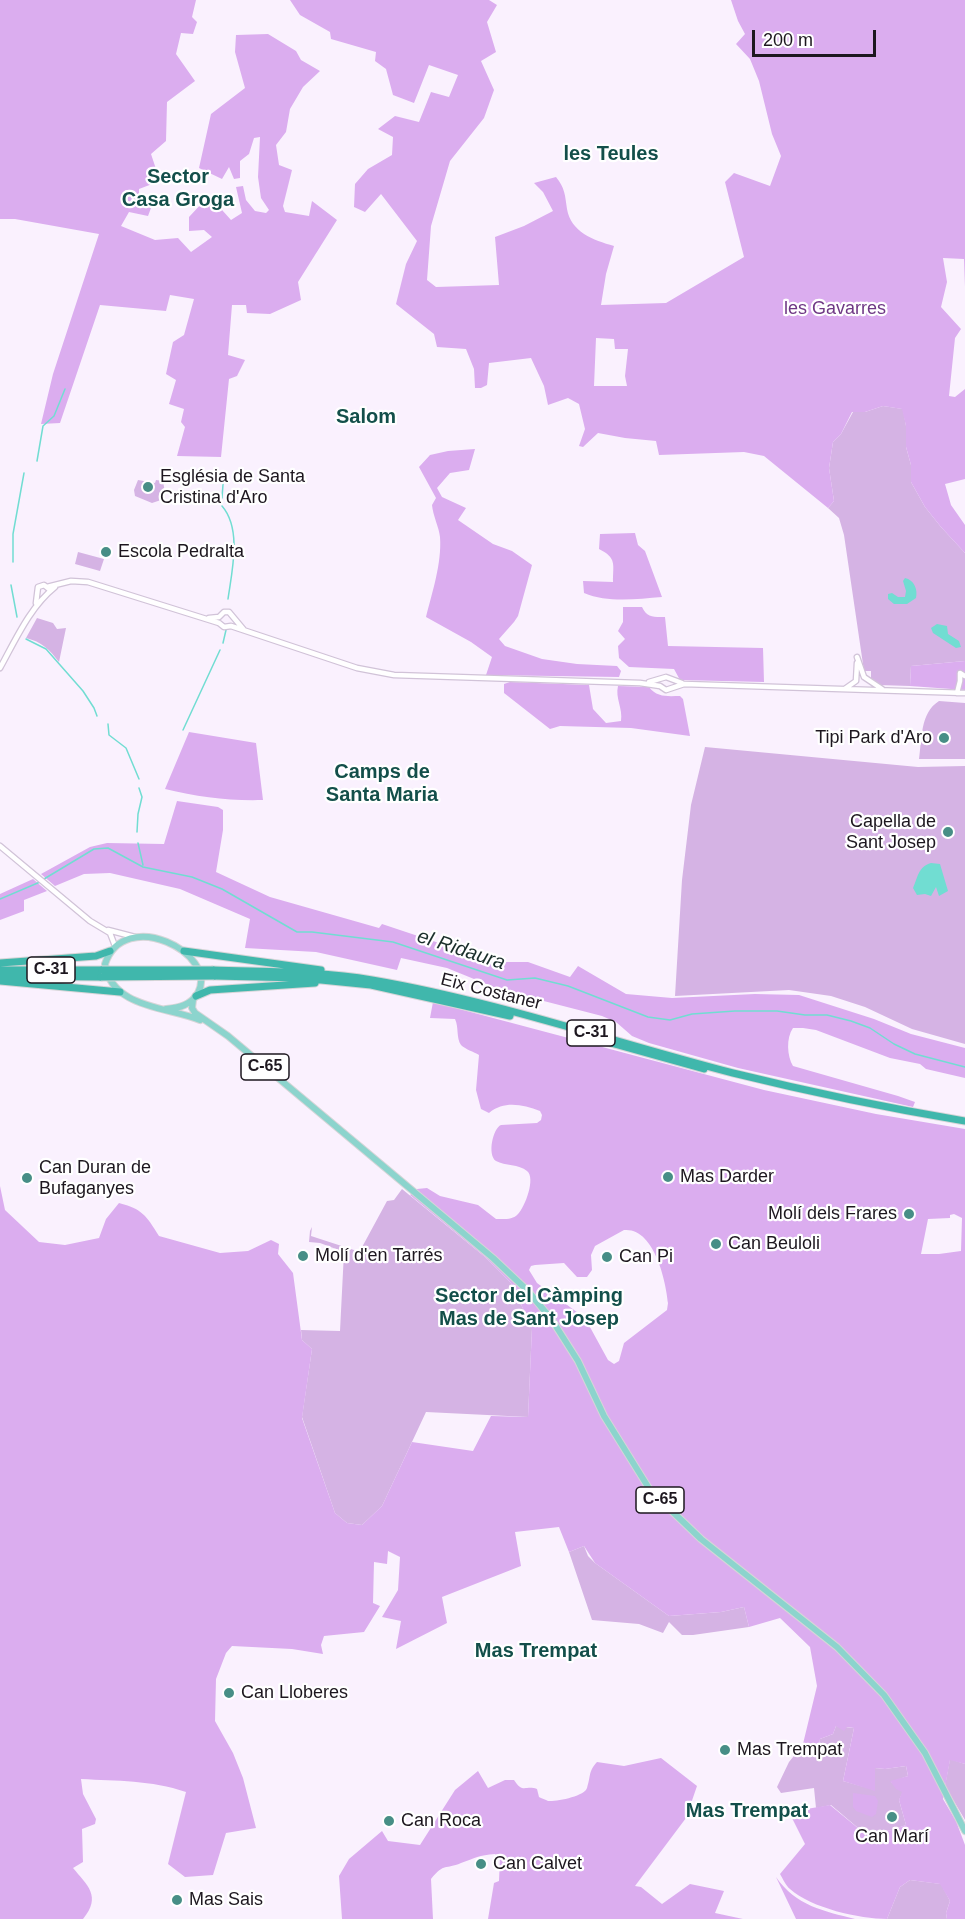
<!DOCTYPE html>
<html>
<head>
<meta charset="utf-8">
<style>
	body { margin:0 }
	#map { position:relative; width:965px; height:1919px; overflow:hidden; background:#faf1fe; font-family:Arial,sans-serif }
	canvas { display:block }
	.scale { position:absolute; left:752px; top:30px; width:124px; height:27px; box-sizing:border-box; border:3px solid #1d171f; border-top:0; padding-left:8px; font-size:18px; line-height:21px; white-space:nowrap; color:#1d171f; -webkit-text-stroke:4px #fff; paint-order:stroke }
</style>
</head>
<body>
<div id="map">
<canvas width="965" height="1919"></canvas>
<div class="scale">200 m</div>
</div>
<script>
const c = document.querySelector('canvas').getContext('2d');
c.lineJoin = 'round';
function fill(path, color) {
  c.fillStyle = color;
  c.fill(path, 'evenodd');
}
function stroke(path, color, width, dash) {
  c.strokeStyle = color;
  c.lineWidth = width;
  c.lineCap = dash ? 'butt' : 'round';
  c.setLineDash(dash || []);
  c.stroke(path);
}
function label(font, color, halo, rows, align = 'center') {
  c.font = font + ' Arial,sans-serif';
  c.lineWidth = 4.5;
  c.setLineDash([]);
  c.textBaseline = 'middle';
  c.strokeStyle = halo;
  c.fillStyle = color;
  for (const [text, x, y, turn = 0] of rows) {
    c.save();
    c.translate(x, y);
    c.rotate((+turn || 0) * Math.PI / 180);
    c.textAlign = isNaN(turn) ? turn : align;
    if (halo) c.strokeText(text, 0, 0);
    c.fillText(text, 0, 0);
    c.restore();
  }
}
const green = new Path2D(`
	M883,406L903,409L906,426V447L911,465V482L925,507L941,527L965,553V661L911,666L910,686L879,685L871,680V671H864L844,535L839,518L828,508L834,501L829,468L833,442L841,434L853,412H865Z
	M138,480L155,483L156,480L163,481L165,493L161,500L152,503L135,496L134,490Z
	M78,552L104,559L100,571L75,564Z
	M37,618L53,623L57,629L66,628L59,662C49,649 42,642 26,638Z
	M939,701L965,703V759H919C922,739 920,713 939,701Z
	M705,747L918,767L965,766V1044L912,1029L865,1007L831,996L789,990L675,996L682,880L691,805Z
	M402,1189L485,1257L511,1283L532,1328L528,1417L426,1412L382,1506L362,1525L347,1523L335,1513L302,1417L312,1349L302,1340L301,1330L340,1331L344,1252L320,1243L309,1242L310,1231L312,1227L311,1236L357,1251L361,1249L387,1201L394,1200Z
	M584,1546L588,1556L595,1563L669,1616L721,1612L744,1607L749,1627L693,1635H682L669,1622L663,1633L639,1624L592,1620L569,1552Z
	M836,1726L854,1728L843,1781L875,1790V1768L885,1769L906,1766L908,1776L891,1782L903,1792L899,1800L906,1825L892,1830L864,1833L831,1805L816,1808L814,1788L781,1793L777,1787L789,1762L801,1747L818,1753L820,1739L833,1734Z
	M950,1759L965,1764V1820L945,1786Z
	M910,1880L941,1884L950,1901L946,1913L947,1919H887L900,1887Z`);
const forest = new Path2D(`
	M0,0H196L192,17L197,22L193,34L181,33L176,54L195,81L167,102L166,141L151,154L160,181L139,189V197L151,208L148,216L129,212L121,226L155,240L178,238L191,252L212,237L204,230L189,231V217L203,202L214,201L231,220L242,213L236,187L243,186L246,200L255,211L266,213L269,210L261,198L258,177L260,137L254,138L249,154L240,161V178L234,179L229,167L222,179L199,168L211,114L245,88L235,52L236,35L268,34L296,51L301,60L320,71L303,87L290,109L286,132L276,145L279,165L292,170L283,206L285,212L309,216L312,201L337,220L298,282L301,300L270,314L247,313L246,305H232L228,355L245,360L237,376L229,379L221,457L177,456L185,427L181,422L184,409L169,404L176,380L166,374L173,342L184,335L194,299L170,295L166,311L100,305L60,423L41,424L53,374L99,234L15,219H0Z
	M290,0H489L497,5L487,22L496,52L481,61L494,90L484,118L450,161L431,226L427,280L436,287L499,285L495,237L524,226L553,211L543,192L534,183L556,177C565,188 565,195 567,209C571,232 593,240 614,246L606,274L601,305L666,303L744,257L725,182L734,173L770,186L781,156L772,134L759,81L750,59L736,44L745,34L738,21L731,0H965V287L964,259L943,258L947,282L941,307L961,329L955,338L949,396L955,397L965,389V479L945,484L951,505L965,525V553L941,527L925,507L911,482V465L906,447V426L902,409L883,406L865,412H852L841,434L833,442L829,468L834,501L828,508L764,456L744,452L659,455L656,441L625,438L598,433L583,447L579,446L585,429L579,404L568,398L548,405L544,386L531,358L489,363L487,385L481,388H475L474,369L466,349L437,347L434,334L396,304L406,264L417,241L381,194L365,212L354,207L355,184L368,169L392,155L393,137L378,129L395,116L419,122L431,92L449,97L458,75L429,65L414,103L393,95L386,69L375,61L376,52L331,39L330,32L300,15ZM596,338L614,339L615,349H628L625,376L627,386H594Z
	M475,449L469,470L450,473L437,488L442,497L466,508L458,520L493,544L512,551L532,565L518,616L514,622L499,639L505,646L542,659L577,664L617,666L621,671L619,677L486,675L492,657L471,642L426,617C432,593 442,563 440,537C439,527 433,516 432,505L436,498L419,467L430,455L448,451Z
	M635,533L638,545L645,551L662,597C636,599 608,603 584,593L583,581L613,582C613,564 617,558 599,549L600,534Z
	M623,607H642C647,618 654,617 665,617L668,646L763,648L764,682L680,680L674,669L629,667L619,658L618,646L625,639L618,631L623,622Z
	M965,661V690L910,686L911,666Z
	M510,682L589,685L593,709L606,723L621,721C623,708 615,698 618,686L649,687C657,698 669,696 680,696L683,699L690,736L631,728L560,726L550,729L504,693V684Z
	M189,732L256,743L263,800C229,801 198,797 165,789Z
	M177,801L218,807L223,810V830L216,872L270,897L379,928L382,924L496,962H528L570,977L578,966L626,994L672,998L755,994L799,995L874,1019L911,1034L965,1048V1078L926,1069L920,1064L890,1058L816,1030L803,1028H793C786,1038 787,1056 793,1066L898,1096L915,1102L913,1107L738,1068L649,1043L632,1036L616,1022L602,1016L501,990L447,968L401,958L397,970L316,952L245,948L250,919L180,889L110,873L84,874L55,886L41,874L90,847L107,843L164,844Z
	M33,879L47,891L24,900V911L0,920V894Z
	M433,1002L764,1090L876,1114L965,1129V1764L950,1760L943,1799L956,1821L965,1845V1919H947L946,1913L950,1901L940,1884L910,1880L900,1887L887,1919C860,1919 811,1908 790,1889C786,1886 783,1879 780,1874L805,1844L789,1812L830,1805L864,1833L892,1830L906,1825L899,1800L902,1792L896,1789L890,1781L908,1776L906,1766L885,1769L875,1768V1791L843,1781L854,1728L847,1727L844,1731L836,1726L833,1734L820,1739L818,1753L802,1748L817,1686L810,1647L780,1618L749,1627L744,1607L721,1612L669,1616L595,1563L584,1546L569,1552L559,1527L515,1532L521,1566L442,1597L447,1623L396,1649L401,1621L382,1617L398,1590L400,1557L388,1551L387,1564L374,1562L373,1603L380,1606L364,1632L324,1636L321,1645L323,1654L292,1649L232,1646L226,1653L216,1679L215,1721L233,1753L243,1778L256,1828L226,1833L213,1875L185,1877L168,1864L186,1792C151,1780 117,1781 81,1779L83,1794L96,1819L95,1824L82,1829L83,1862L73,1868C87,1885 102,1896 83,1919H0V1186L5,1210L39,1242L65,1245L99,1238L106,1219L119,1203C142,1209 146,1215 159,1236L220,1253L248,1251L271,1240L279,1244L278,1254L293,1273L302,1340L312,1349L302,1418L335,1513L347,1523L362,1525L382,1506L412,1442L473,1451L491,1416L528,1417L532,1328L511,1283L485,1257L410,1195L417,1189L427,1188L440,1196L478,1205L496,1219C504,1219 513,1220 518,1214C525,1207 536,1178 527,1171C519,1164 505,1166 496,1161C487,1155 493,1128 501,1125L537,1123L541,1120L542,1115L540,1111C523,1105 505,1100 489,1113L481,1109L476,1090L479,1055C474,1052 465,1049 461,1045C456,1038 459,1027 455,1019L430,1018ZM954,1214L962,1218L961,1251L939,1254H921L928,1219L950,1218V1215ZM624,1230C654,1227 666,1281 668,1303L667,1310L624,1343L619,1361L614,1364L608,1360L585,1318L537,1283L529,1270L531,1266L535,1265L564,1263L577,1277H587L592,1270L591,1255L595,1246Z
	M661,1758L697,1786L686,1818L635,1886L641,1887L662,1904L690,1884L724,1891L715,1913L743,1919H488L494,1883L499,1881L500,1858L495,1854C479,1855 475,1858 461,1863C445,1870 445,1862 431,1879L433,1919H342L339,1876L349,1859L382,1831L388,1841L420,1845L455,1790L478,1771L488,1788L505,1780H514C523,1794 525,1785 537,1789L539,1797C541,1798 546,1800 548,1801C556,1802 585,1796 587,1788C591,1776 588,1772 597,1762L624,1766Z
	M853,1793L875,1796L878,1801L876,1814L872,1817L856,1811L853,1807Z
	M776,1877C796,1906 824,1911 855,1919H796Z`);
const water = new Path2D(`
	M905,578C914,580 918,589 916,598L907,604H894L888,599V594L892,593L898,597H905L906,591L903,581Z
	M937,624L947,626L948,634L959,641L961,647L956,648L933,633L931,628Z
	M931,863L940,864L948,891L939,896L936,887L931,896L925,894L917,895L913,888C918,877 918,867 931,863Z`);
const stream = new Path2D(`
	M37,461L43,426L54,416L65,389
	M222,498L224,471
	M222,506C242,529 232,571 228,599
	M13,562V534L24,473
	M11,585L17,617
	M26,639L46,649L83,691L94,708L97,716
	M223,643L226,630
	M108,724L109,735L126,748L139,779
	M183,730L220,650
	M137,832L138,814L142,797L139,788
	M138,843L143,865
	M44,879L94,849L108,848L143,867L192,877L222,889L297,932H312L393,942L507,980L535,978L568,986L648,1017L670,1020L692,1014L735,1011H777L805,1015H827L851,1021L870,1028L894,1044L915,1054L965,1067
	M0,899L40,882`);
const minor = new Path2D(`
	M47,587L71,581L88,582L219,623L224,627L231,626L357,668L394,675L640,683L660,686L666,690L684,684L965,693
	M36,603L38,587L44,585L49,589
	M209,618L219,617L224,612H229L244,630
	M857,657L864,677L882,689
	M0,668C16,639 30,607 55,587
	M649,682L666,677L682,683
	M846,688L856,681L857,663
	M957,693L960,681V673L965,676
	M0,846L90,921L110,933L115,946
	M108,930L135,937`);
const major = new Path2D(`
	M193,1000L192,1008L195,1013L228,1036L493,1258L528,1291L552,1320L578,1361L604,1416L650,1490L701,1539L837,1647L884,1695L925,1753L965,1831
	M166,1009C179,1008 191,1005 198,993C219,953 124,906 105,964C111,1008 168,1007 200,1020`);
const highway = new Path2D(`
	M184,951L321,970
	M0,963L96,956L110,951
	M0,970H102
	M213,970C266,972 320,971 372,980C495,1001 613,1042 733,1073C810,1092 887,1108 965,1121
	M0,976L101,977
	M214,976L301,978L371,985L510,1016
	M0,981L120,992
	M196,996L210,990L315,983
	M582,1035L704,1069`);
const highwayBridge = new Path2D(`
	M102,970H213
	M101,977L214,976`);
const markers = [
	[148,487,6,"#478e86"],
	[106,552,6,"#478e86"],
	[944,738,6,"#478e86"],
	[948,832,6,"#478e86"],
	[668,1177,6,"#478e86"],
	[27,1178,6,"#478e86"],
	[909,1214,6,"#478e86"],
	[716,1244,6,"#478e86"],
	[303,1256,6,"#478e86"],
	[607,1257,6,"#478e86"],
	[229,1693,6,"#478e86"],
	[725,1750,6,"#478e86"],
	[892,1817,6,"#478e86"],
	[389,1821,6,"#478e86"],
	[481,1864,6,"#478e86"],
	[177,1900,6,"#478e86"]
];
const shields = [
	[51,970,48],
	[591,1033,48],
	[265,1067,48],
	[660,1500,48]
];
const shieldNames = [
	["C-31",51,970],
	["C-31",591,1033],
	["C-65",265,1067],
	["C-65",660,1500]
];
const parkNames = [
	["les Gavarres",835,309]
];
const poiNames = [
	["Església de Santa",160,477],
	["Cristina d'Aro",160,498],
	["Escola Pedralta",118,552],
	["Tipi Park d'Aro",932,738,"right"],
	["Capella de",936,822,"right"],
	["Sant Josep",936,843,"right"],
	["Can Duran de",39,1168],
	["Bufaganyes",39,1189],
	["Mas Darder",680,1177],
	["Molí dels Frares",897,1214,"right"],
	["Can Beuloli",728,1244],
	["Molí d'en Tarrés",315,1256],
	["Can Pi",619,1257],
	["Can Lloberes",241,1693],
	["Mas Trempat",737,1750],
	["Can Roca",401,1821],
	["Can Marí",892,1837,"center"],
	["Can Calvet",493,1864],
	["Mas Sais",189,1900]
];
const streetNames = [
	["Eix Costaner",491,992,14]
];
const neighbourhoodNames = [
	["les Teules",611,154],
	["Sector",178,177],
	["Casa Groga",178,200],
	["Salom",366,417],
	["Camps de",382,772],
	["Santa Maria",382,795],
	["Sector del Càmping",529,1296],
	["Mas de Sant Josep",529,1319],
	["Mas Trempat",536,1651],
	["Mas Trempat",747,1811]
];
const waterNames = [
	["el Ridaura",461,950,18]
];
fill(green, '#d5b3e4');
fill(forest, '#dbadef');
fill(water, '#71ddd2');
stroke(stream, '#71ddd2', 1.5);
stroke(minor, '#d1c3d8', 7);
stroke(major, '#d6d5d7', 8);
stroke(highway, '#d6d5d7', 9);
stroke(minor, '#fff', 4.5);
stroke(major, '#8cd4cd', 6);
stroke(highway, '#40b7ac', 7);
stroke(highwayBridge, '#d6d5d7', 9, []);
stroke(highwayBridge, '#40b7ac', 7);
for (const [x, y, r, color] of markers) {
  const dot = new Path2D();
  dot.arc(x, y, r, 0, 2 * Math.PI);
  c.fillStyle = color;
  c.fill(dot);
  stroke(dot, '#fff', 2);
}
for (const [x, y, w] of shields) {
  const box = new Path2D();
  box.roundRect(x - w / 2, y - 13, w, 26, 4.5);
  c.fillStyle = '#fff';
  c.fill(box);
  stroke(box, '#1d171f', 1.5);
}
label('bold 16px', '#1d171f', null, shieldNames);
label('18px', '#6f3885', '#fff', parkNames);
label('18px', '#1d171f', '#fff', poiNames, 'left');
label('18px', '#1d171f', '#fff', streetNames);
label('bold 20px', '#134f4a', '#fff', neighbourhoodNames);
label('italic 20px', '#1a2e2b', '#fff', waterNames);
</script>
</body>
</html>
